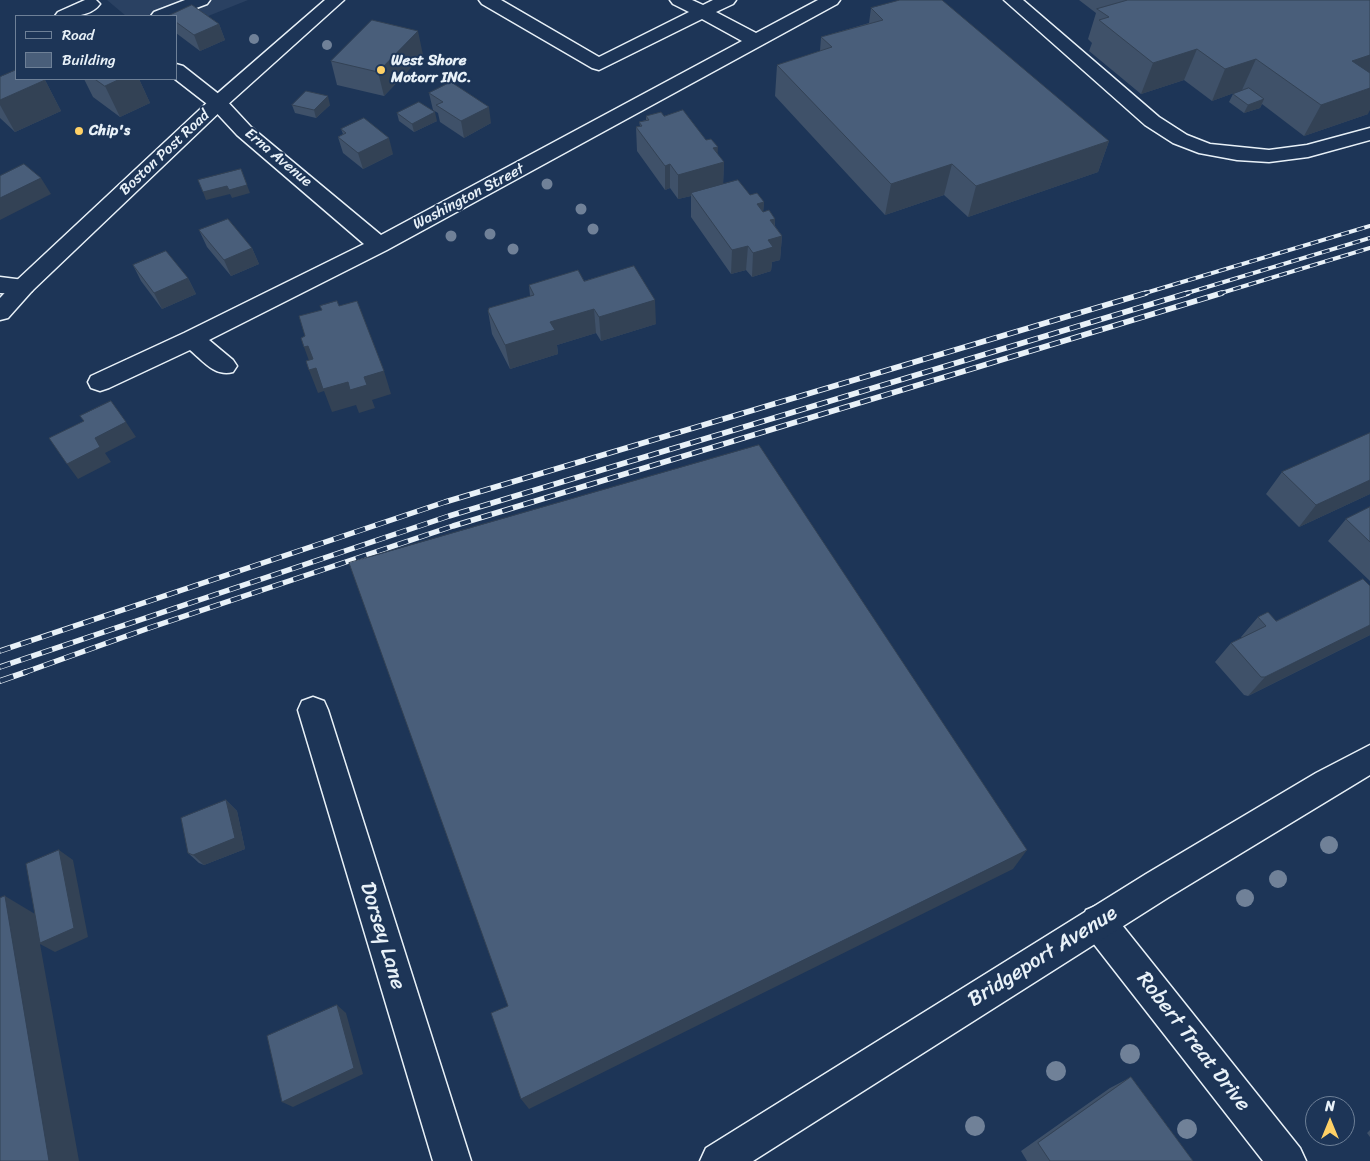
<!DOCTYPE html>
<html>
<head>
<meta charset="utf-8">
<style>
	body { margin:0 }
	#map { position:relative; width:1370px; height:1161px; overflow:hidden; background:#1d3557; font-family:Sriracha,sans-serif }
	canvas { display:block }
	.legend { position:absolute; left:15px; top:15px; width:162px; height:65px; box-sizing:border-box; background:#1d3557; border:1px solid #6e8097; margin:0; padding:6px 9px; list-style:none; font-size:15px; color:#e8f1f8 }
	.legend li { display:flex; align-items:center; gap:10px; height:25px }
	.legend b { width:25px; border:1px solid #6e8097 }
	.north { position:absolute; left:1305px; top:1096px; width:50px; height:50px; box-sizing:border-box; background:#1d3557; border:1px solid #6e8097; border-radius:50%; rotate:0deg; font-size:14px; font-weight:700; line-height:20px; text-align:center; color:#e8f1f8 }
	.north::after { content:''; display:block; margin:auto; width:18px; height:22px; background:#ffd166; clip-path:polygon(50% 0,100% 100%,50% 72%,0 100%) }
</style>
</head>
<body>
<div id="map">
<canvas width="1370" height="1161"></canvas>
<ul class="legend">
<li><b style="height:6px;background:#1d3557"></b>Road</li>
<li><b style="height:14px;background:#495e7a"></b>Building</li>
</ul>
<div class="north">N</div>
</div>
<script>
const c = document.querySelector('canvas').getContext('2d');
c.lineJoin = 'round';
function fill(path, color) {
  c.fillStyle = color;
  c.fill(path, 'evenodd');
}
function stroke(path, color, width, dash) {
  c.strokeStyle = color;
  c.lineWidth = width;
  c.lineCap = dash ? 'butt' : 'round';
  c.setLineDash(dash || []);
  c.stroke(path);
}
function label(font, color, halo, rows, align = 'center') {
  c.font = font + ' Sriracha,sans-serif';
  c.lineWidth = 4;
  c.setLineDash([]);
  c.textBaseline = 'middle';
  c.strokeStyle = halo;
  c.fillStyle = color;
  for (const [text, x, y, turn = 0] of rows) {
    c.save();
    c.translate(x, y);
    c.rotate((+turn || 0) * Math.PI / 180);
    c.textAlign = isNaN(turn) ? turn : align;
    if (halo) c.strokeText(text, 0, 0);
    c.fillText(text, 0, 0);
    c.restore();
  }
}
const built = new Path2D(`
	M107,0H248L176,29V16H126Z`);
const minor = new Path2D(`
	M85,0H96L100,4C91,17 69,17 55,16L58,12Z
	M185,0H210L207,4L175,16H151L154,12Z
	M479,0H501L599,57L689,12L673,4L670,0H692L703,5L713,0H736L733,4L716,12L756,33L818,0H840L837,4L387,250L209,340L233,360L237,366L233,372C215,377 203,361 190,350L109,388L100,391L91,388L88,382L91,376L184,333L364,244L237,135L211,107L175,79L176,64L183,66L225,99L251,127L381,235L742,41L702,19L599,70L592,68L482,4Z
	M1004,0H1023L1159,117L1187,135L1210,144L1269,150L1307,145L1370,128V140L1308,157L1269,162L1237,160L1199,153L1173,143L1145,125Z
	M0,277L32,281L35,286L32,291L24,294L0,293Z
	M313,697L324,701L328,710L471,1161H433L298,710L302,701Z
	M1098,905L1110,910L1300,1148L1306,1161H1263L1086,934L1081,922L1086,910Z`);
const major = new Path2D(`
	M325,0H344L225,107L32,291L8,318L0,320V298L16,281L211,99Z
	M1370,745V775L1169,897L753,1161H700L706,1148L1146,874L1316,773Z`);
const railFar2 = new Path2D(`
	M1142,294L1370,226
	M1184,294L1370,238
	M1218,294L1370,248`);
const railFar1 = new Path2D(`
	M0,651L445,502L1146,293
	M0,667L449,516L1188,293
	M23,673L149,628L453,526L1222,293`);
const rail = new Path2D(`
	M0,681L26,672`);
const trees = [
	[254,39,5],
	[327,45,5],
	[547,184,5.5],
	[581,209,5.5],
	[593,229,5.5],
	[490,234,5.5],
	[451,236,5.5],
	[513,249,5.5],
	[1329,845,9],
	[1278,879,9],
	[1245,898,9],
	[1130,1054,10],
	[1056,1071,10],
	[975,1126,10],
	[1187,1129,10]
];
const wall = new Path2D(`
	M1079,0H1370L1368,114L1304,136L1262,104L1260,108L1244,113L1229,102L1233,94L1243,90H1242L1212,101L1184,80L1141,94L1089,51L1092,43L1088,39L1096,13Z
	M192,5L219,24L225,40L200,51L176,33V16H168Z
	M871,8L1109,141L1098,172L968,217L944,195L885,215L775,96L777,65L820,51L821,37L869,23Z
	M423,55L384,96L337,85L331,61Z
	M0,77L45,80L61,111L15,132L0,118Z
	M84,79H139L150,103L120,117L93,97Z
	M429,93L491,123L464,138L440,122L438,113L433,110Z
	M292,105H330L316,118L295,113Z
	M397,113L437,121L414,132L399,121Z
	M646,116H664L724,162L723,184L764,202L763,212L775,219V226L782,236L780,260L772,262L771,271L752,277L746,270L731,274L691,217V196L678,199L670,188L665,190L637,151L636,127L640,126L639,122L646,120Z
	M341,129L393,154L363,169L343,153L338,137L343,134Z
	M199,230L252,248L259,264L231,276L207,247Z
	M133,265L188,278L196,294L162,309L141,281Z
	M584,281L656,324L601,341L596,333L557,345L558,354L510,369L492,334L488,311L530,296L529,285Z
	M1370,433V494L1299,527L1266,494L1282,472Z
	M1370,507V581L1328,541L1346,519Z
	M1370,586V635L1248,696L1244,695L1215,662L1231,643L1242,638L1241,637L1258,617L1276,621Z
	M226,800L237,811L245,849L204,865L199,863L188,853Z
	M1131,1077L1193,1161H1027L1021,1151L1110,1088Z
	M1370,1130V1137L1367,1133Z`);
const shadedWall = new Path2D(`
	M219,24L225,40L200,51L194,35Z
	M418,31L423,55L384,96L378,72Z
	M1197,49L1184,80L1141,94L1153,63Z
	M1370,55V80L1352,61Z
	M1256,59L1242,90L1212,101L1225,69Z
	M120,79H139L150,103L120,117L105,86Z
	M45,80L61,111L15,132L0,105V100Z
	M1370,88V110L1368,114L1304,136L1321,105Z
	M328,96L330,105L316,118L314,110Z
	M1264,99L1260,108L1244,113L1248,105Z
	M489,107L491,123L464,138L461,121Z
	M435,112L437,121L414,132L412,124Z
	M389,138L393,154L363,169L358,153Z
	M1109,141L1098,172L968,217L976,186Z
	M718,147L717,164L724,162L723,187L691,193V196L678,199V175L713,148Z
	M670,164V188L665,190V166Z
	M952,164L944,195L885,215L891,184Z
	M41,178L51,194L0,220V198Z
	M247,185L250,193L232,198L230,194L206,200L203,192L227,186Z
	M764,202L762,226L757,204Z
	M775,219L774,238L782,236L780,260L772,262L771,271L752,277L753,253L770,220Z
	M748,246L746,270L731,274L732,250Z
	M252,248L259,264L231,276L224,260Z
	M188,278L196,294L162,309L154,293Z
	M655,300L656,324L601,341L599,317Z
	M594,309L596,333L557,345L558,354L510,369L505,345L550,322Z
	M308,346L364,377L384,371L391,394L372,400L375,408L359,413L356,405L332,412L324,391L318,393L309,370L312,369L304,347Z
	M126,422L136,437L105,453L111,462L78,479L67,464L95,438Z
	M1370,480V494L1299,527L1316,505Z
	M1370,625V635L1248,696L1265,677Z
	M226,800L237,811L245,849L204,865L193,855Z
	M59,850L73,860L88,937L55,952L40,944L79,1161H49L5,896L35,914Z
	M1027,850L1013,869L529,1109L521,1099Z
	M337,1005L346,1013L363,1074L293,1107L282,1102Z`);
const building = new Path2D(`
	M900,0H942L1109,141L976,186L952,164L891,184L777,65L832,47L821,37L883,20L871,8Z
	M1128,0H1370V55L1352,61L1370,73V88L1321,105L1256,59L1225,69L1197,49L1153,63L1099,20L1109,17L1097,9Z
	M192,5L219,24L194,35L176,22V16H168Z
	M372,20L418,31L378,72L331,61Z
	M16,70V79H43L45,80L0,100V77Z
	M95,79H120L105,86Z
	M451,82L489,107L461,121L436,105L443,102L429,93Z
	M1249,88L1264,99L1248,105L1233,94Z
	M306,91L328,96L314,110L292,105Z
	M419,102L435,112L412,124L397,113Z
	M683,110L706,140L711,139L718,147L713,148L724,162L678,175L670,164L665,166L636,127L642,126L639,122L649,120L646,116L661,112L664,116Z
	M364,118L389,138L358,153L338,137L346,133L341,129Z
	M24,164L41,178L0,198V176Z
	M241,169L247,185L229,190L227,186L203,192L198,180Z
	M738,180L750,195L757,193L764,202L757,204L763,212L769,210L775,219L770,220L782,236L768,240L773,247L753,253L748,246L732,250L691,193Z
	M228,219L252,248L224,260L199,230Z
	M166,251L188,278L154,293L133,265Z
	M634,266L655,300L599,317L594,309L550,322L555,330L505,345L488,311L489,308L534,295L529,285L578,270L584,281Z
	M337,301L339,306L357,301L384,371L364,377L367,385L350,390L348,382L323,389L316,368L309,370L306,361L313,359L308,346L304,347L301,338L305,336L299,316L322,310L320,306Z
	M111,401L126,422L95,438L100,447L67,464L49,438L84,421L80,416Z
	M1370,433V480L1316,505L1282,472Z
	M759,445L1027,850L521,1099L491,1013L508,1006L349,563Z
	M1370,507V542L1346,519Z
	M1363,579L1370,586V625L1265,677H1261L1231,643L1266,626L1258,617L1268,612L1276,621Z
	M226,800L235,838L193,855L188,853L181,818Z
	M59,850L74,928L40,943L26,864Z
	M5,896L49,1161H0V898Z
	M337,1005L354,1068L282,1102L267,1036Z
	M1131,1077L1193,1161H1050L1038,1143Z`);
const markers = [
	[381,70,5,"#ffd166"],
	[79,131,5,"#ffd166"]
];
const farPoinames = [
	["West Shore",391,61],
	["Motorr INC.",391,78],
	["Chip's",89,131]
];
const farStreetnames = [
	["Boston Post Road",165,153,-43],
	["Erna Avenue",278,158,40],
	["Washington Street",469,197,-28]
];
const nearStreetnames = [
	["Dorsey Lane",382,936,73],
	["Bridgeport Avenue",1043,957,-32],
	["Robert Treat Drive",1193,1042,52]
];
fill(built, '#2a4162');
stroke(minor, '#e8f1f8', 3);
stroke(major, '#e8f1f8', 3);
fill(minor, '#1d3557');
fill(major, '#1d3557');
stroke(railFar2, '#e8f1f8', 4);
stroke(railFar1, '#e8f1f8', 5.5);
stroke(rail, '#e8f1f8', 6);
stroke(railFar2, '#1d3557', 2.5, [8]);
stroke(railFar1, '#1d3557', 4, [11]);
stroke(rail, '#1d3557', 4.5, [14]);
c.fillStyle = '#708198';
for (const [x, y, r] of trees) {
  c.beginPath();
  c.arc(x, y, r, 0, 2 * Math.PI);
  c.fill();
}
fill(wall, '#3f5169');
fill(shadedWall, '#334255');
fill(building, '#495e7a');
stroke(building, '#334255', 1);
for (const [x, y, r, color] of markers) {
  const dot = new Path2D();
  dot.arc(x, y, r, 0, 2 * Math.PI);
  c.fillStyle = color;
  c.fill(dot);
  stroke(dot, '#1d3557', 2);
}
label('bold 15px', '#e8f1f8', '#1d3557', farPoinames, 'left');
label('15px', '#e8f1f8', '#1d3557', farStreetnames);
label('21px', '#e8f1f8', '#1d3557', nearStreetnames);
</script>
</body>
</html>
